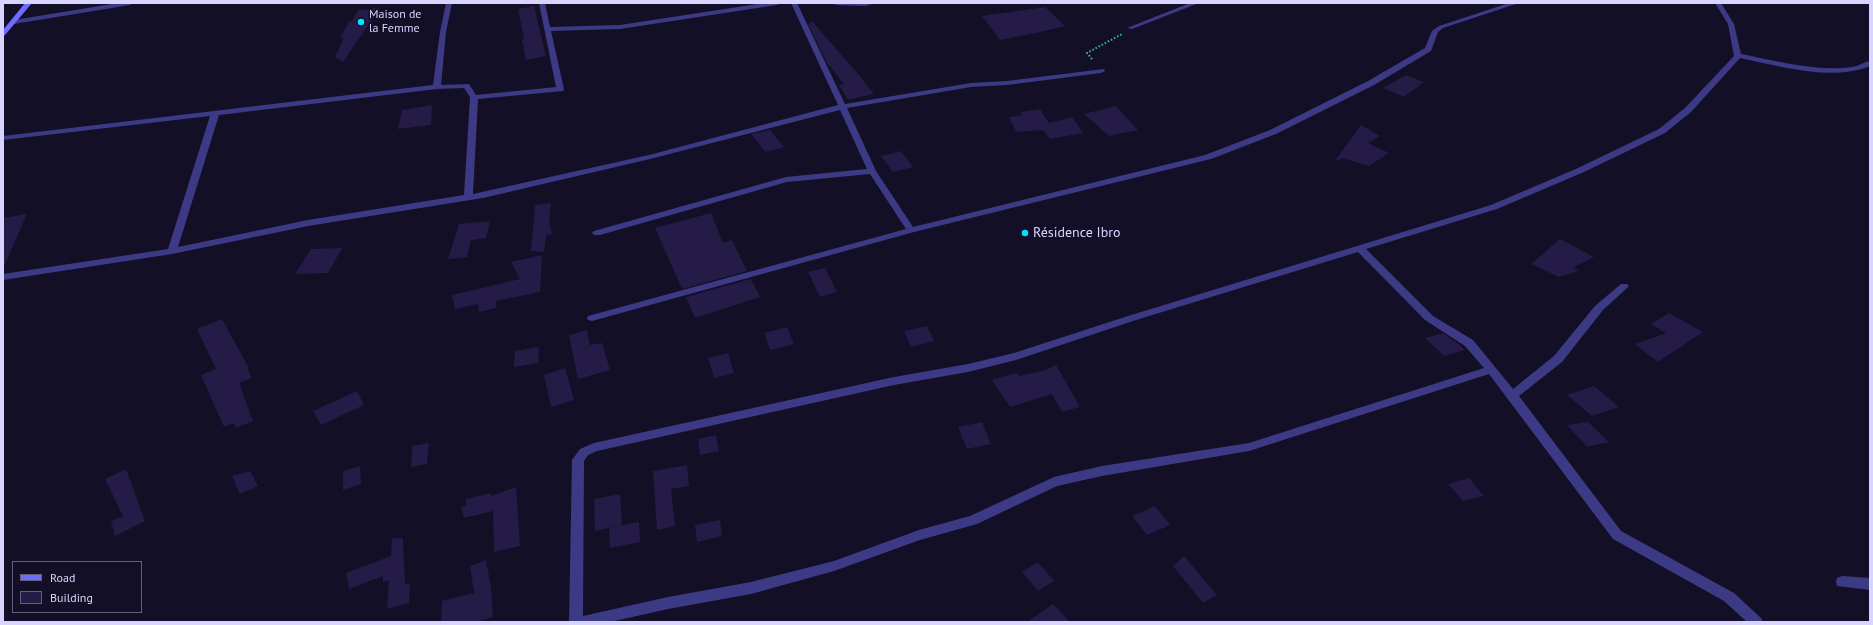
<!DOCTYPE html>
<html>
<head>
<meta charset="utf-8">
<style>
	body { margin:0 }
	#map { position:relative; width:1873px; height:625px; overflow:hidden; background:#130f26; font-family:"PT Sans",sans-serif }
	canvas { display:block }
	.frame { position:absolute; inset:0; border:4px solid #d9d4ff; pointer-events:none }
	.legend { position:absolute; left:12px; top:561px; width:130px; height:52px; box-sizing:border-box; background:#130f26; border:1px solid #625e7d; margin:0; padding:5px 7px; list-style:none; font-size:12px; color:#d9d4ff }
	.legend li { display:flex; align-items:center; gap:8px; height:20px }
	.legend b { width:20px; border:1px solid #625e7d }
</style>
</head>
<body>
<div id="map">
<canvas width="1873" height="625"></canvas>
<div class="frame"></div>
<ul class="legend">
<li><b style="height:5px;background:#6f6bff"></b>Road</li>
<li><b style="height:11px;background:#241b47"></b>Building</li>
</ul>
</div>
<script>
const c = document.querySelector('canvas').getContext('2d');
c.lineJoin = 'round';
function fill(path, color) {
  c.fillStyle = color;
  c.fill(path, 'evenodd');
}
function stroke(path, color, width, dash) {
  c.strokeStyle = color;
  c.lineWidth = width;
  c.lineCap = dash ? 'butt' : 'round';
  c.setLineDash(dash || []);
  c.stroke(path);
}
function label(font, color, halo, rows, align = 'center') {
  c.font = font + ' "PT Sans",sans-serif';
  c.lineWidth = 3;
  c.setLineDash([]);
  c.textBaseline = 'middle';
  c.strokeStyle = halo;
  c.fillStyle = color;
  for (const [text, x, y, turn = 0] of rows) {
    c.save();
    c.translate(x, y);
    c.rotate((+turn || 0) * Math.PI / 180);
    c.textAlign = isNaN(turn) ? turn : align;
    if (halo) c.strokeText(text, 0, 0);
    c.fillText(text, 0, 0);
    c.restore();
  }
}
const building = new Path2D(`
	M534,6L546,56L526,60L522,40L524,39L518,9Z
	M1045,7L1065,26L1036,33L1000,40L982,16Z
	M380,8L343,62L335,57L344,38L340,39L349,21H352L358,10Z
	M812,21L859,75L874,94L848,100L839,85L844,84L827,63L808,24Z
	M1406,75L1424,82L1404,97L1383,88Z
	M432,105L431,125L398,129L402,110Z
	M1116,106L1138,130L1109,136L1084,114Z
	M1040,109L1049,123L1072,117L1083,133L1050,139L1043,130L1016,132L1009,117L1022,115L1020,112Z
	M1361,125L1380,136L1368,143L1389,153L1369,166L1342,158L1334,162Z
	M770,130L784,147L765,152L751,134Z
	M901,151L913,167L893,172L881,156Z
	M551,203L549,218L552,234L546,235L544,252L531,251L535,205Z
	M711,213L723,243L732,240L747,271L682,289L655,228Z
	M27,214L3,269V218Z
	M490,221L486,238L471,240L467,257L448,259L459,224Z
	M1560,239L1594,257L1574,267L1578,271L1559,277L1531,264Z
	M342,248L328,273L295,274L311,249Z
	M542,255L540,292L496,301V308L479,312L478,304L455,309L452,295L520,279L511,262Z
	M825,268L837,292L820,297L808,272Z
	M751,279L760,297L695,318L686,297Z
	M1669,313L1703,332L1658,362L1635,344L1666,333L1651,324Z
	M222,319L249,368H247L252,378L239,383L253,421L236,428L234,423L224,427L201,375L216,369L197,329Z
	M927,326L934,341L911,347L904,331Z
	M787,327L794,344L770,350L764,333Z
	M587,330L590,345L602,343L610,370L578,379L569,335Z
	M1443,333L1457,343L1465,350L1444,356L1425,338Z
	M539,347L538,363L514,367L515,351Z
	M728,353L734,373L714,378L708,358Z
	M1056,365L1080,407L1062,412L1052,394L1010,407L992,380L1016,373L1019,376L1046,370Z
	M565,368L574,400L551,407L544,375Z
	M1594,386L1619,407L1592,416L1567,395Z
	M357,391L364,405L321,425L313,411Z
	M982,422L991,444L967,449L958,427Z
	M1588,422L1609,442L1587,447L1567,425Z
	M716,435L719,451L700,455L698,439Z
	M429,443L427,464L411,467L412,446Z
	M687,465L689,486L671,489L675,526L657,530L653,471Z
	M360,466L361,484L343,490V471Z
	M126,469L145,521L115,536L111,521L123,516L105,479Z
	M250,471L258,486L240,494L232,476Z
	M1469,478L1484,496L1463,501L1448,484Z
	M516,487L520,546L494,552L493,511L464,518L461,507L466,505V499L491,493V496Z
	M620,494L622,525L595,531L594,499Z
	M1155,506L1170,525L1147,535L1132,516Z
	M720,520L722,536L697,542L695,525Z
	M639,522L640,542L610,548L609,528Z
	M392,538H403L405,584L410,583L409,603L387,609L389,580L383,582V576L349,589L346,573L391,556Z
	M1184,556L1217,595L1203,603L1173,566Z
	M486,560L491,587L493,617L476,622H441L442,601L474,593L470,566Z
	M1038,562L1054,581L1038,591L1022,572Z
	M1053,604L1070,622H1027Z`);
const path = new Path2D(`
	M1092,59L1087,53L1122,34`);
const street = new Path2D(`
	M118,3H133L130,5L14,24L11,22L14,20Z
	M446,3H452L446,32L441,85L469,84L476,95L556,87L539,3H545L550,27L620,25L764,3H780L777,5L620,29L551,31L564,89L563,91L478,99L473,194L649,155L838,105L791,3H797L845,104L971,83L1007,81L1104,69L1105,71L1101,73L1007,85L971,87L847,108L876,171L913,227L1205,155L1270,130L1368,81L1425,48L1432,31L1439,26L1509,3H1519L1443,28L1438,32L1431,51L1374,85L1276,134L1211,159L914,232L592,321L588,320L587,318L588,316L906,229L870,174L787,182L600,235H594L592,233L594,231L786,177L867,169L840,110L650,159L483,198L308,226L172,254L3,280V274L168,249L210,116L3,140V136L433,85L440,32ZM464,88L470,97L464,195L308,220L178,247L219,115L437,89Z
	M833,3H876L865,6L836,5Z
	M1190,3H1199L1132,29L1127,28Z
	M1715,3H1721L1734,24L1741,54C1777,61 1816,72 1852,67C1859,66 1864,62 1870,61V66C1832,82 1779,66 1740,58L1691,112L1665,133L1584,172L1497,209L1366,249L1433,316L1473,340L1513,389L1554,356L1595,306L1621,284H1627L1629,286L1627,288L1603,310L1562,362L1519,396L1621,531L1734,593L1761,618L1763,622H1747L1724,601L1613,539L1489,374L1249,451L1102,476L1057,486L977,524L920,540L834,571L751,594L668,609L610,622H569L572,460L580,449L594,443L894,377L968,364L1014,353L1128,316L1491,205L1578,168L1659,129L1685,108L1734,56L1728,24ZM1358,252L1425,320L1465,346L1484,368L1249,443L1102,466L1054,477L970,516L919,530L834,561L751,582L668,597L583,616L584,461L588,455L597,451L894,385L968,372L1016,360L1136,320Z
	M1842,576L1870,578V590L1837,586L1836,582L1837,578Z`);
const secondary = new Path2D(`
	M25,3H32L5,35L3,36V30Z`);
const markers = [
	[361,22,4,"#00e5ff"],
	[1025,233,4,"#00e5ff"]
];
const farPoinames = [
	["Maison de",369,15],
	["la Femme",369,29]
];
const poiNames = [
	["Résidence Ibro",1033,233]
];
fill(building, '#241b47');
stroke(path, '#2fb8b0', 2, [1.5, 2]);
fill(street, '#3d3a85');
fill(secondary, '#6f6bff');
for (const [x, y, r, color] of markers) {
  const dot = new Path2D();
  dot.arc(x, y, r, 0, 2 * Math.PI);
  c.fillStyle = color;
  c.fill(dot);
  stroke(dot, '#130f26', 1.5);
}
label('12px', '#d9d4ff', '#130f26', farPoinames, 'left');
label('14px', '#d9d4ff', '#130f26', poiNames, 'left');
</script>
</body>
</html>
